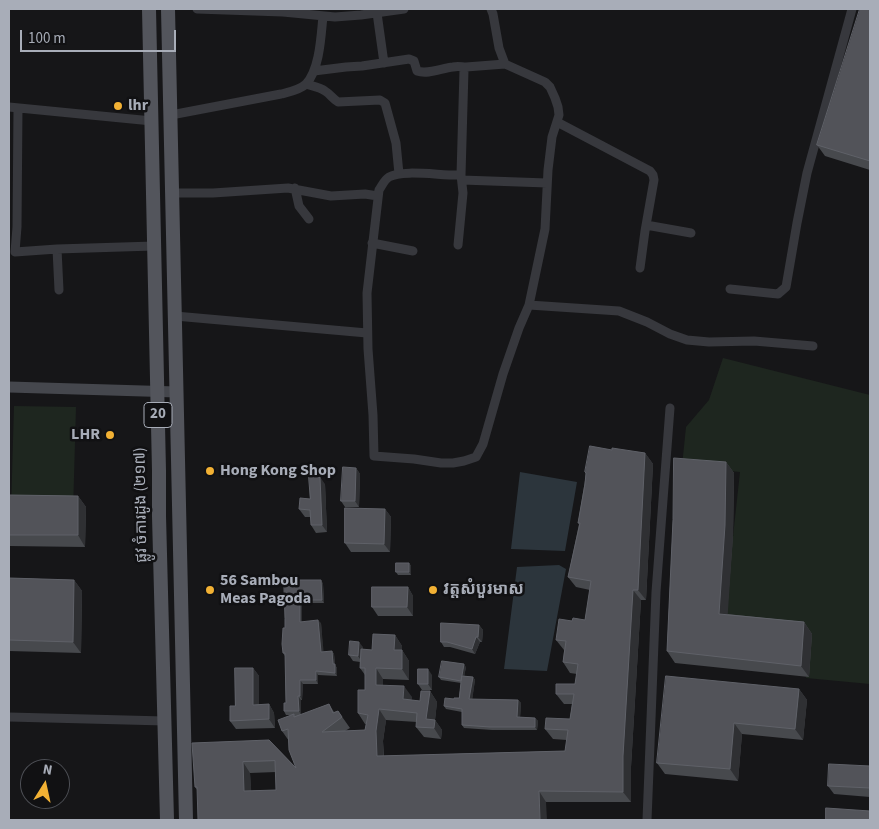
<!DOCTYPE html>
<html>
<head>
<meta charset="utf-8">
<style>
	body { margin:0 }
	#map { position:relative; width:879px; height:829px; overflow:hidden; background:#161618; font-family:"Source Sans 3",sans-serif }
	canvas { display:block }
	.frame { position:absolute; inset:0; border:10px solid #a8adb8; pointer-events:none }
	.north { position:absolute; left:20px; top:759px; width:50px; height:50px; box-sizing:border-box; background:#111113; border:1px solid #4d4f55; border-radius:50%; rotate:10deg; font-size:14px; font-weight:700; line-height:20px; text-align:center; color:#a8adb8 }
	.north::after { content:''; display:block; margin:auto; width:18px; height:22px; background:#f2b134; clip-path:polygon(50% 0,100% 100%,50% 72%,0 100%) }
	.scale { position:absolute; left:20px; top:30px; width:156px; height:22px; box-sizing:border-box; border:2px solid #a8adb8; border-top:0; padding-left:6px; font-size:15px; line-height:18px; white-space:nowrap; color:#a8adb8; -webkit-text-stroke:4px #111113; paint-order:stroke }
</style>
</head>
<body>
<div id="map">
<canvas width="879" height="829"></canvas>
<div class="frame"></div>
<div class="north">N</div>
<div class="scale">100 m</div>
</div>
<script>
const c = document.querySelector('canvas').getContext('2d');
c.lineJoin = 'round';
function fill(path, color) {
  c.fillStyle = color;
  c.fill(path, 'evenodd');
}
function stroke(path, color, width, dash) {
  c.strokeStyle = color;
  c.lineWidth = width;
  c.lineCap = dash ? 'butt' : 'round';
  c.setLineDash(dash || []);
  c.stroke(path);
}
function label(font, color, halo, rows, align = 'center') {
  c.font = font + ' "Source Sans 3","Noto Sans Khmer",sans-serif';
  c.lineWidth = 5;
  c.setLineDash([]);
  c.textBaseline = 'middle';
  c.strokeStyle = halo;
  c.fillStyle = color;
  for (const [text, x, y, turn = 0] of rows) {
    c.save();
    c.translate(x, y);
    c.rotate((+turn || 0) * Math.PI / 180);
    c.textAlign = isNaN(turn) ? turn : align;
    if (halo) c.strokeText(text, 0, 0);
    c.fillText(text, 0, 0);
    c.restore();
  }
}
const green = new Path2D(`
	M723,358L870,395V684L806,678L810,638L723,628L740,472L682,466L686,427L709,400Z
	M14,406L76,407L73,512L11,510Z`);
const water = new Path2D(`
	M520,472L577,482L565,551L511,549Z
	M559,565L566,569L547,671L504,669L517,567Z`);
const street = new Path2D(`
	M197,9L283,12L335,17L361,15L404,9
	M377,13L384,63
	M314,71L346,67L362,66L409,59L414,61L417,71C428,75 442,68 453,67C458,66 462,67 466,67
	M306,84C312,86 320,87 325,91C330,94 333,99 338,102L380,100L385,103L396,143L399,174
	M9,107L152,121
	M18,108L17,227L15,252L57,249L154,246
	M171,115L281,94C289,92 300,90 306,84C320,69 321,35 323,16
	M557,122L650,171L653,175L654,180L645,231L640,268
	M461,175C443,176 402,169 389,177C384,180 382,186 379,190L367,293L368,349L373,415L374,456L414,459L441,463H453L464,461L476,457L483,444L503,374L519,328L529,305L545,229L548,170L552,137L559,115L558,107L555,98L550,87L545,82L505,64L499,48L493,14L491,9
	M462,180L547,183
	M295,188L299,206L309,219
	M173,193H213L288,188L331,196L365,194L378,196
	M646,225L691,233
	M372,243L413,251
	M458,245L463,193L461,175L464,70L466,67L505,64
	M57,249L59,290
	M730,289L778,294L786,287L797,223L807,173L852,9
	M529,305L619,311L647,322L670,334L687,340L709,342L754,341L813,346
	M175,316L367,333
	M9,717L165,721
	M647,820L656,592L670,408`);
const secondary = new Path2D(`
	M9,387L177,392`);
const primary = new Path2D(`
	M149,9L159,471V516L167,820
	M168,9L186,820`);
const wall = new Path2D(`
	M870,9V170L825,156L817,145Z
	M612,450L645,453L653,464L646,600H641L631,767V802H546L198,791L195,787L269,740L296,768L289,741L282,731L292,715H286L284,711L286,703L285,656L283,653L285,628L301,580H321L323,584L324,603H302V622L321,623L323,652L332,651L334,654L335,665L337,668V676L318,675V684H303L302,700H301V715L329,704L334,712L338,711L350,728L345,731L365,730L366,724H365L358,713L365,690V675L360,668V662L353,661L349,655L363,647V649L372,650L395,635L402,646V650L409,661V680L383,679V686L412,697L411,700L420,701L430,691L437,702L435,720L442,730L441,739L424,737L416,727L417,722L386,720L383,741L384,756L565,751L567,740L553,739L545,729L570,719L572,704H564L556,694L575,684L577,674L570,673L563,662L564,651V650L556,640L572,621L585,620L590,590L576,587L568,577L579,524L578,523L586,474L585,472ZM276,772V790L251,791L250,773Z
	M726,462L734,473L733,536L727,614L804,622L812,634L809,677L675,663L667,651L673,520Z
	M356,468L360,474L359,507H345L341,501Z
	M325,484L327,532L316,533L311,525V517H305L299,509Z
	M9,495L78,496L86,507L85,547L9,546Z
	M385,509L391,517L390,552H351L345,543Z
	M409,563L411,566V575H398L396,572Z
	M9,578L74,580L82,591L81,653L9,651Z
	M408,587L413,596V616H378L372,607Z
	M479,625L483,630L482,642H480L475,654L450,647H444L441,642Z
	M466,667L464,676L473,677L475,680L472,699L518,700L521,703L520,717L535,718L538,721L537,730H492L464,728L462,725V712L446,709L444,706L454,699L459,698L461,683L441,680L439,677Z
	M253,668L259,676V705L269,704L274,713L275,728L236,729L230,721L235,706Z
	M432,675V690H422L418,684Z
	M799,689L807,700L803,740L742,734L738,781L665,774L657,763Z
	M870,766V797L834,794L828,786Z`);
const shadedWall = new Path2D(`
	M645,453L653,464L646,600L638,590Z
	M726,462L734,473L733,536L727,625L719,614Z
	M356,468L360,474L359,507L355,501Z
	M320,477L325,484L327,532L322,525Z
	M78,496L86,507L85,547L78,535Z
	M385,509L391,517L390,552L384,544Z
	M409,563L411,566V575L409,572Z
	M74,580L82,591L81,653L73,642Z
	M321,580L323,584L324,603L322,600Z
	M408,587L413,596V616L407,607Z
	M633,590L641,600L631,767V802L623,792V756Z
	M300,600L302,603V626L300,622Z
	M318,620L321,623L324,656L321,652Z
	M804,622L812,634L809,677L801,666Z
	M479,625L483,630L482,642L478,637Z
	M395,635L402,646V650L409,661V680L402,669L394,650Z
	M476,637L480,642L475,654L472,649Z
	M359,642L363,647L362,662L358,656Z
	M332,651L334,654L335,665L337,668V676L335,673Z
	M464,664L466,667L463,684L461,681Z
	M253,668L259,676V714L253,705Z
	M376,668L383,679V696L376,685Z
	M428,669L432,675V690L428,684Z
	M316,671L318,675V684L316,680Z
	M473,677L475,680L472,702L469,699Z
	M300,680L303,684L302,700L300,696Z
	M404,686L412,697L411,710L403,699Z
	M799,689L807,700L803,740L795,729Z
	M430,691L437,702L435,720L442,730L441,739L434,728L426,719Z
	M298,696L301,700V715L299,711Z
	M518,700L521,703L520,720L517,717Z
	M269,704L274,713L275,728L269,719Z
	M379,709L386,720L383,741L384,766L377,756L376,731Z
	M535,718L538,721L537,730L535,727Z
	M734,723L742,734L738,781L730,769Z
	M243,762L250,773L252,802L244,791Z
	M539,791L546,802L547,820H540Z`);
const building = new Path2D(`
	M860,9H870V161L817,145Z
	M590,446L612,450V448L645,453L638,590H633L623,756V792L539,791L540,820H198L197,787H195L192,743L269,740L296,768L289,750L288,729L282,731L278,720L294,714V717L329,704L333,713L338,711L342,717L322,732L365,730L368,715L358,713V690H365V668H360L361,649L372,650L373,634L395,635L394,650H402V669L376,668V685L404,686L403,699L420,701L421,691H430L426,719L435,720L434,728L416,727L417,713L379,709L376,731L377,756L565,751L568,730L545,729L546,718L570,719L574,694H556V684H575L578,664L563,662L566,641L556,640L559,619L572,621L573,618L585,620L591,581L568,577L580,523H578L585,484L586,473L585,472ZM275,761L276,790L244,791L243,762Z
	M674,458L726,462L725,525L719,614L804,622L801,666L667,651L673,520Z
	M343,467L356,468L355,501H341Z
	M309,477H320L322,525H311L310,510L299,509L300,498L310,499Z
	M9,495L78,496V535H9Z
	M345,508L385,509L384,544L345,543Z
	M396,563H409V572H396Z
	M284,576H298V580H321L322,600H300V622L318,620L321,652L332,651L333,664H335V673L316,671V680H300V696H298L299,711H284V703H286L285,653H283L282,644L283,628H285V619Z
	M9,578L74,580L73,642L9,640Z
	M372,587H408L407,607H372Z
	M441,623L479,625L478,637H476L472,649L447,642H441Z
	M350,641L359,642L358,656L349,655Z
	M442,661L464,664L461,681L439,677Z
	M235,668H253V705L269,704V719L230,721V706H235Z
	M418,669H428V684H418Z
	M462,676L473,677L469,699L518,700L517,717L535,718V727H490L462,725V709L444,706L445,698L454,699V698H459Z
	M666,676L799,689L795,729L734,723L730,769L657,763Z
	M829,764L870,766V788L828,786Z
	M826,808L870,811V820H826Z`);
const markers = [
	[118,106,5,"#f2b134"],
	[110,435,5,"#f2b134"],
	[210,471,5,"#f2b134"],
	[210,590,5,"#f2b134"],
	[433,590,5,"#f2b134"]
];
const shields = [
	[158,415,28]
];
const shieldNames = [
	["20",158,415]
];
const poiNames = [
	["lhr",128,106],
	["LHR",100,435,"right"],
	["Hong Kong Shop",220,471],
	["56 Sambou",220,581],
	["Meas Pagoda",220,599],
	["វត្តសំបួរមាស",443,590]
];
const streetNames = [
	["ផ្លូវ ចំការដូង (២១៧)",142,505,-91]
];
fill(green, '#1e261f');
fill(water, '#2c353c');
stroke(street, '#37383d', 9);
stroke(secondary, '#45474d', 11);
stroke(primary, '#53555c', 14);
fill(wall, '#47494d');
fill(shadedWall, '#2f3033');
fill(building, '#525359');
stroke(building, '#5f6168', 1);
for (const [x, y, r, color] of markers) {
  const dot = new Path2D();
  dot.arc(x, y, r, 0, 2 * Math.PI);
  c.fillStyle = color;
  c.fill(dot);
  stroke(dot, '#111113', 2);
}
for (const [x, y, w] of shields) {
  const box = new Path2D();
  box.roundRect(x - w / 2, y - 12.5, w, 25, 4);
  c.fillStyle = '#111113';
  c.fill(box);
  stroke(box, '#a8adb8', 1);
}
label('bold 15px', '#a8adb8', null, shieldNames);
label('bold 16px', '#a8adb8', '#111113', poiNames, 'left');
label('16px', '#a8adb8', '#111113', streetNames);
</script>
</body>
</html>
